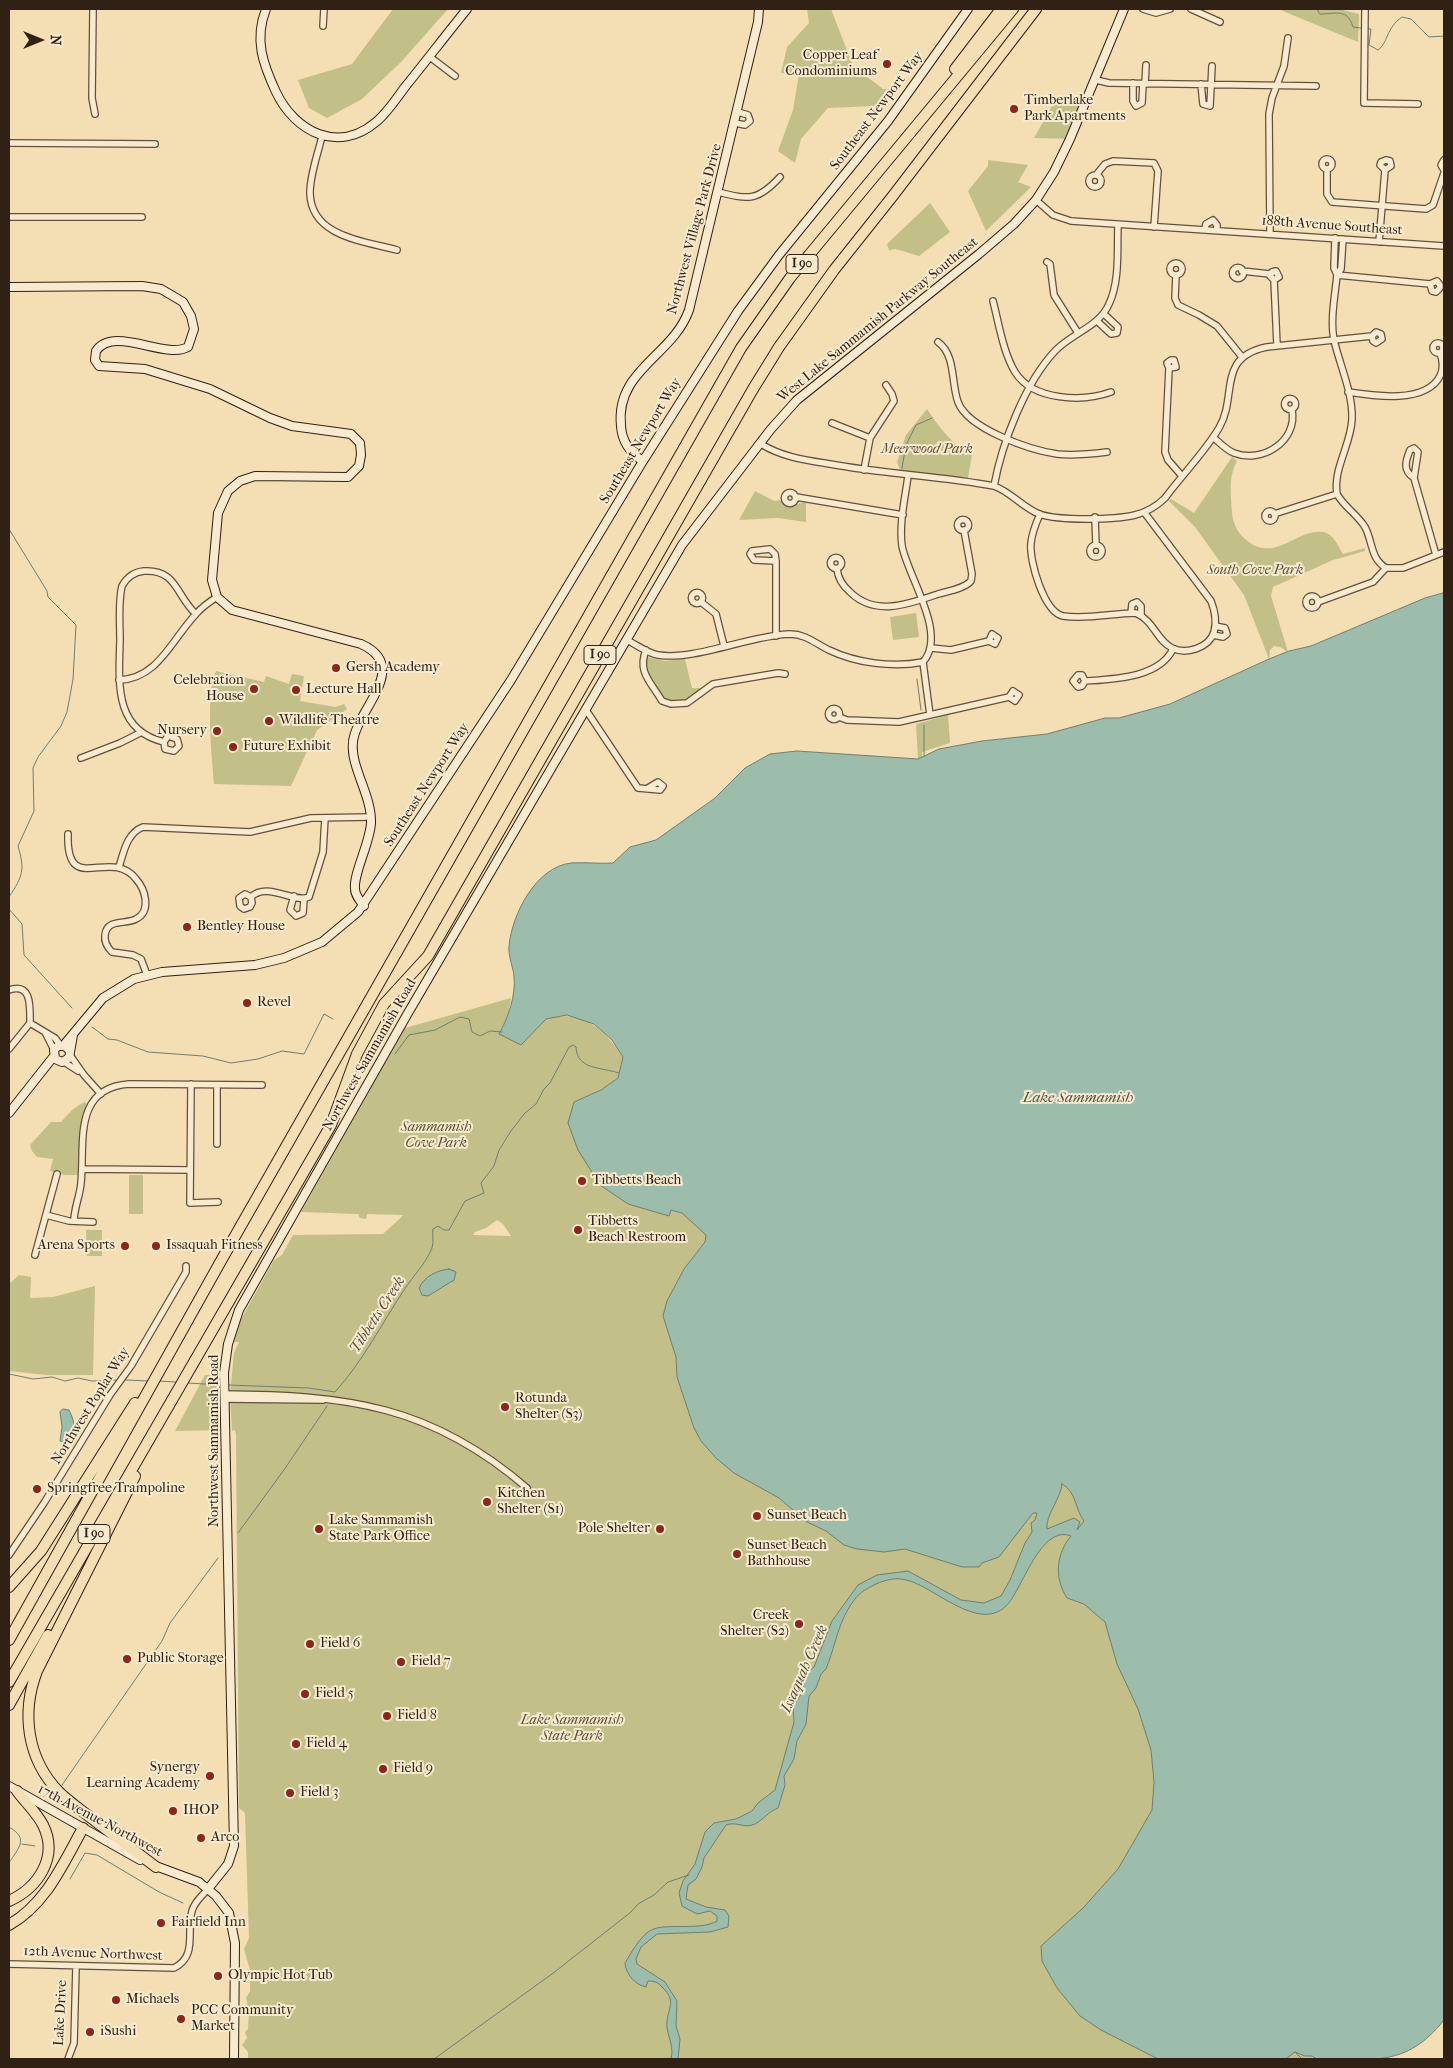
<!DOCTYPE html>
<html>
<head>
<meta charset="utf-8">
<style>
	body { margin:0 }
	#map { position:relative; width:1453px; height:2068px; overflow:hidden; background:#f4deb4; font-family:"IM FELL French Canon",serif }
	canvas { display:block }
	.frame { position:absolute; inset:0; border:10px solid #312014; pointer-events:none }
	.north { position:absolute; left:15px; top:15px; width:50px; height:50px; -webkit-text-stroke:4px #f8eace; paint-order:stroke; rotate:90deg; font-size:14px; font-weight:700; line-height:20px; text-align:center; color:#312014 }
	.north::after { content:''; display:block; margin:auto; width:18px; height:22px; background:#312014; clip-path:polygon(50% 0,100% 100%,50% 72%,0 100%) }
</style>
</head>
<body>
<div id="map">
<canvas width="1453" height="2068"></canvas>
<div class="frame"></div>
<div class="north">N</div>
</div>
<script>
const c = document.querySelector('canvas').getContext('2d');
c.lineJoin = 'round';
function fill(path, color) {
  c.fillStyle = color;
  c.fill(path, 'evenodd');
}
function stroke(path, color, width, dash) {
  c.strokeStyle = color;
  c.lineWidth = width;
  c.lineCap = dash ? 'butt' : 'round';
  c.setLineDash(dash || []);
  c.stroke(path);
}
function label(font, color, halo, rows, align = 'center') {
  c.font = font + ' "IM FELL French Canon",serif';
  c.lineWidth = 4;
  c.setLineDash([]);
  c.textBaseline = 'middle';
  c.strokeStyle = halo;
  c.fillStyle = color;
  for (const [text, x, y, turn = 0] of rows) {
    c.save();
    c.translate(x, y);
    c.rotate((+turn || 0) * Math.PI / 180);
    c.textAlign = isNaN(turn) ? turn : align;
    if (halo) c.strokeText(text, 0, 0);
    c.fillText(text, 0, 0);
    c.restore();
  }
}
const green = new Path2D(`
	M393,9H448L401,62L362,99L327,118L309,108L298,80L352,64Z
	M807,9H831L853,66L883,89L899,90L874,106L828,108L801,139L795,163L778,151L793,110L799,74L781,73L787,47L809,23Z
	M1278,9H1339L1359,14L1358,42Z
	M1056,99L1085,104L1070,139L1034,138Z
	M988,160L1028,165L1018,182L1031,187L986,231L968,191L988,166Z
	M930,203L950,232L919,256L896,249L889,250L887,244Z
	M927,409C939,427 952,445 972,455L968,478L901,472L897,462L906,435Z
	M1232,457L1237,461C1228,478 1231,493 1232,512C1232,522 1238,533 1245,539C1274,565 1297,528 1323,532C1333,533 1338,546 1343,554L1365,548V551L1333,560L1273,587L1271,596L1288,652L1280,647L1274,646L1270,650L1269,659L1244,595L1195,527L1169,501L1171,499L1194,513Z
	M755,491L774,501L782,500L789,506L806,502V522L778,518L739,520Z
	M916,613L919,637L893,640L890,617Z
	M643,656L664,661L685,659L692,688H706L690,701L664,703L643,669Z
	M216,671L264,682L266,676L289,684L292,674L304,676L300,701L335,707L344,704L347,709L317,730L291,786L214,784C212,757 205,695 216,671Z
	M948,715L950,743L922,752V757L918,759L916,724Z
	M511,998L508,1017L499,1034C556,1015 583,998 623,1057L618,1078L601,1090L574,1102L1057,1457L1069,1460L1295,2037L1317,2059H248V2052L242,2045L247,2038L245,2032L248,2029L249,2011L246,1998L250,1991V1970L244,1949L249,1938L245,1813L239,1808L236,1435L235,1430L232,1431L230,1394L234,1353L239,1342H233L235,1330L274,1260L282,1255L293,1235L383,1234C384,1233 402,1217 403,1215L367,1214L366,1219L360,1218L358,1214L301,1212L405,1028ZM497,1220L503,1224L511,1236L473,1235L475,1232L486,1228Z
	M84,1102L91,1106L87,1112L82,1175H64L50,1171L53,1159L37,1157L32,1151L30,1145L51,1122H61L72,1110Z
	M129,1175H143V1214H129Z
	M86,1230H102V1256H87Z
	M19,1275L31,1277L30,1298L53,1297L95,1286L93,1375H46L9,1371V1284Z
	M205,1375H218L220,1430L175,1431Z`);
const water = new Path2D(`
	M1444,593V2020C1406,2068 1372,2059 1317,2059L1312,2056H1305L1295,2052L1286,2059H1158L1101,2030L1080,2016L1057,1988L1042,1961L1041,1946L1083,1908L1118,1869L1152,1810L1154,1782L1151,1750L1138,1709L1117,1664L1105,1622L1084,1604L1067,1598C1054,1578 1056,1554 1071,1536C1040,1524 1022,1591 1006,1606C978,1633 934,1586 906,1580C896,1577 885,1580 876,1584C868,1588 860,1592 855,1599C838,1620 836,1645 826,1669L821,1674L816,1688L809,1696L806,1724L797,1741L794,1759L784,1776L785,1785L778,1808C768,1812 764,1819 755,1824C745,1829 736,1821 726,1825L704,1858L702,1867L696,1879L688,1885L686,1899L706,1907L725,1910L729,1916L728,1927L710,1932L657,1934L641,1947L636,1959L637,1964L665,1982L677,2001L676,2026L680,2039L678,2059H671C674,2048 669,2039 667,2028C665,2010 679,2003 662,1987C658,1982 654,1981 648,1981L646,1987C635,1985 626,1974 625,1963C631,1953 638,1940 648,1932C661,1921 698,1932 717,1921V1916L710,1911L697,1914L682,1906L679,1893L683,1881L695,1864L705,1832L714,1823L736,1819L752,1811L758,1803L775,1790L794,1722L793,1707L803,1691L805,1674L814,1667L832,1621L858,1585L877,1575L908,1571L961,1600L984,1603L1001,1596L1010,1580L1025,1543L1032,1532L1031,1523L1035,1520L1037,1513H1033L999,1557L982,1563L979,1567H962L905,1549L884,1552L857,1549L844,1545L826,1531L807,1522L779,1498L734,1473L716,1458L701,1441L694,1428L677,1377L676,1357L663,1316L667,1301L684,1269L705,1242L706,1235L682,1213L671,1210L669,1216L628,1204L600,1185L578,1150L568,1123L574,1102L601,1090L618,1078L623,1057L612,1040L594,1024L567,1015L546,1019L521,1045L499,1034C508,1018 516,996 514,976C513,967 508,956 509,946C512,914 536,867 571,863C585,862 600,864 613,863L630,847L656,840L687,818L715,798L745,768L770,754L797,751L918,759L939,749L982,741L1047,734L1105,718H1119L1170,704L1269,659L1289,651L1311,646L1425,598ZM1062,1484C1077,1492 1075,1510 1084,1521L1077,1530L1080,1522L1074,1518L1047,1529C1045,1516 1062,1496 1062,1484Z
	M449,1269L456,1272L454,1280L428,1296L422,1295L419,1288C424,1277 437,1270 449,1269Z
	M63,1409L69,1410C75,1422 78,1435 67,1444L60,1441L62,1427L60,1412Z`);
const stream = new Path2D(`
	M1317,9L1320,14C1337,14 1347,8 1353,27L1361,28
	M1368,29H1371L1369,45L1378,50C1388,43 1386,28 1402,17L1411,19L1429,37L1444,36
	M902,468L906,445L916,425L932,418
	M9,529L47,591L48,597L76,625L73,679L67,712L61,726L38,757L33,768L34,811L18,846C25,870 23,876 9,897
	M917,679L921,710
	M924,725V756
	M9,909L22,924L24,955L72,1008
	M92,1027L108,1039L117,1040L148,1052L203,1056L231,1063L258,1059L282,1051L304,1054L324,1014L333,1019
	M395,1054L409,1035L435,1030L460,1017L469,1019L472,1032L480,1036L490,1031L502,1032
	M9,1374L33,1379L52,1377L65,1381L78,1378L92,1381L119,1380
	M125,1380L149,1381
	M158,1381L176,1382
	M188,1383L221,1385
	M228,1385L309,1388L335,1392C363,1361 381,1325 404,1290C413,1276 426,1263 432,1248C434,1242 432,1235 433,1229L438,1226L444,1230H449L465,1201L484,1193L481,1183L494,1166L499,1150L511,1131L525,1113L536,1104L544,1089L550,1083L569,1047L573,1045L576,1047C577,1070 601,1067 619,1073
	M238,1533L286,1467L327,1406
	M62,1785L162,1641L170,1623L218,1558
	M9,1827C30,1839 18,1848 9,1863
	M22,1844L35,1846
	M70,1879L85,1853L97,1855L159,1892L183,1903
	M1295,2052L1302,2059
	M434,2059L552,1974L631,1912L638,1904L654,1895L668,1882L689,1875`);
const street = new Path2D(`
	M93,9L92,98L95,114
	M1143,9L1156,13L1170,9
	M1191,9L1220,22
	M1365,9L1364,103L1418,104
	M323,26L324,9
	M430,57L455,76
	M1096,80L1109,83L1316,86
	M1133,83V101L1136,106L1142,103L1143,84
	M1145,84L1146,65
	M1201,84L1203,104L1210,106L1212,66
	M735,123L745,125L750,121L748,115L738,112
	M322,136C318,154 310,174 310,193C311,237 364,241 397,250
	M9,143L155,144
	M1322 164a5 5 0 1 1 10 0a5 5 0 1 1-10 0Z
	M1444,160L1441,165L1444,170
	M1327,170V194L1332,202L1426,209L1433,205L1444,173
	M1089 181a6 6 0 1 1 12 0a6 6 0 1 1-12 0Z
	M1096,175L1105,164L1113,161L1154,163L1158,171L1154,227
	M718,192C749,200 758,201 780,177
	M1036,200L1053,215L1071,221L1444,246
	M9,217H142
	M1205,229L1206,224L1213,220L1217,225V230
	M1270,233L1269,114L1272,98L1284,66L1288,38
	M1335,238L1334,268L1337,275L1341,269L1343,239
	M1379,242L1385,170L1380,165L1381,162L1386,160L1390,161L1391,166L1385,170
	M1047,262L1050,264L1054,295L1078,333
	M1170 269a6 6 0 1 1 12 0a6 6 0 1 1-12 0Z
	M1232.5 273a5.5 5.5 0 1 1 11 0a5.5 5.5 0 1 1-11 0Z
	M1242,271L1270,274
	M1176,275L1175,298L1178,305L1199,315L1217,326L1242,357
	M1274,280L1279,277L1276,271L1272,272L1270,276L1274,280L1277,345
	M993,301C999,324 1003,352 1015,372C1033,401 1083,402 1111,392
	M1097,321L1111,334L1117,333L1118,327L1104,314
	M938,342C956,355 951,383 958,402C968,429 1030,450 1057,454C1073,456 1091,454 1107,452
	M1433 348a5 5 0 1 1 10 0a5 5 0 1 1-10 0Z
	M1169,368L1176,367L1174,360H1171L1167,363L1169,368L1165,452L1168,460L1182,476
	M1348,392C1374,396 1426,404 1440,376C1444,368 1443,361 1440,353
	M1284.5 404a5.5 5.5 0 1 1 11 0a5.5 5.5 0 1 1-11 0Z
	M832,423L870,438
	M1213,437C1219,442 1226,450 1234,453C1262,464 1298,441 1292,410
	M761,444C782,457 805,460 830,464C884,474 940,476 994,486C1011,492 1022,507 1039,514C1060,521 1114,520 1135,515C1147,512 1157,506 1165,498C1182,475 1204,453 1219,428C1238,396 1216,357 1267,347L1372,336L1376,332L1381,334L1382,339L1376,343L1373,341L1372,336
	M864,470L870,438L894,401L892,394L886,385
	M908,476C905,499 899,523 902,546C908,577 948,634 923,662L930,715
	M1414,478C1403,471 1405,462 1410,450L1414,448L1418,452L1414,478L1436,555
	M994,486C1002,443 1025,383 1055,351C1072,333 1099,327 1109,304C1120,281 1117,250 1118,225
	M784.5 498a5.5 5.5 0 1 1 11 0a5.5 5.5 0 1 1-11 0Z
	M796,497L903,515
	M1265 516a5 5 0 1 1 10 0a5 5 0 1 1-10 0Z
	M1040,514C1036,523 1032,533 1031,543C1029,561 1044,612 1063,616C1086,620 1113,613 1136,613C1154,621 1157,641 1172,648C1186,655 1209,648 1214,632C1217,621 1215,611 1211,601L1144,512
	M1274,514L1337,494
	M1095,517L1096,545
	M957.5 525a5.5 5.5 0 1 1 11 0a5.5 5.5 0 1 1-11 0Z
	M1090 551a6 6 0 1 1 12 0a6 6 0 1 1-12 0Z
	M830.5 563a5.5 5.5 0 1 1 11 0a5.5 5.5 0 1 1-11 0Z
	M1386,568C1370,558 1373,542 1365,527C1357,514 1344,507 1337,494C1333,468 1351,445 1352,419C1353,393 1340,366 1334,340C1330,320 1335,296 1337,275L1430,284L1437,281L1440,285V288L1436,292L1432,291L1430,284
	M837,569C838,578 843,586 850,592C875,617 909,604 938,594C948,591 964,589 971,581L972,574L964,530
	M691.5 598a5.5 5.5 0 1 1 11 0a5.5 5.5 0 1 1-11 0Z
	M1306 602a6 6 0 1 1 12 0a6 6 0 1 1-12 0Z
	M701,602L716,614L724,646
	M1318,602L1373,582L1386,568H1403L1444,552
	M1131,613L1132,604L1137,602L1141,606V615
	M1213,635L1223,637L1227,634L1225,628L1215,626
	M776,636V561L775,554L770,549L752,551L750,554L754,560L776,561
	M627,640C637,645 647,653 658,655C694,661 751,635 790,634C806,634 816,644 829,650C856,663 893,668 923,662
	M931,648L951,650L989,641L992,634L998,638L995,644L989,641
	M646,650C637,672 651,682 662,701L671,704L687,703L713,684L778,673L785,674
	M119,680C158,679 172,639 196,614C202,607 209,602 217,597
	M1085,681L1082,686L1078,687L1073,681L1078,675H1082L1085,681C1114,679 1159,678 1173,649
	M828.5 714a5.5 5.5 0 1 1 11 0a5.5 5.5 0 1 1-11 0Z
	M586,710L638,788L660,790L663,786L658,782L648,788
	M839,717L847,720L899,722L1009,697L1013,691L1019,695L1015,701L1009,697
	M164,742L165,749L174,751L179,746L177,739L168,736L164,742C113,730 119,681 120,640C120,622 118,603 122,586C127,577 134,572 144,571C177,569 176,596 196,614
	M81,758L120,743L140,733
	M68,834C66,898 110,846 136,879C145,889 152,911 136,919C126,925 107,918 105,935C104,942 108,948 112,952L133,955L141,959L147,975
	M119,867C124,851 127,833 143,827L250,832L311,818L371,817
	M294,896L290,910L296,916L303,913L304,899
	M251,897L252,903L250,907L244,909L240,906L239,898L245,894L251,897C267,881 294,904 309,897L323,852L325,818
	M9,990C32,982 30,1007 30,1023
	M9,1049L30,1023L45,1032
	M54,1050L45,1032L55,1038L61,1046
	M70,1055L84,1075L101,1094
	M64,1062L78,1071
	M191,1084L190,1203L218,1202
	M217,1144V1085
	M82,1169L190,1170
	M46,1215L69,1221L93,1222
	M74,1221C74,1208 80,1196 81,1183C85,1144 72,1088 129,1084L262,1085
	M35,1255L57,1174
	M224,1394C347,1395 431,1405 527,1488
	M224,1399L323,1400
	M9,1555L44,1503L110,1395L131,1366L186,1272V1266
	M9,1964L174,1968C198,1956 186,1932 192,1911C194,1902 202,1896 208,1889
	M68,2059L74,2043L76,1967`);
const secondary = new Path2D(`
	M266,9C254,40 263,64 276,92C295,132 338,154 376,122C387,113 396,99 405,87C426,61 446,35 467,9
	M9,287L142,286L161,289L183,302L191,316L194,329L188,347C165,360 114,325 96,351L95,360L99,366L145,369L210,389L270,418L292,426L351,434L360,443L361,455L359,466L348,477L255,476L240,481L228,491L218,513L212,580L217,597L232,610L361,644C412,667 356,710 353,742C350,767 372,795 371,823C370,843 353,874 355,889C355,895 360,901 364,906
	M643,461C630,453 622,441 621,426C615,370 673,356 689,310L758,22L759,9
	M63,1046L103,998L134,979L162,972L255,965L284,958L322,942L358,912L511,680L643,461L738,311L779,255L888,121L968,9
	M69,1050L65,1046H58L54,1050L55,1059L62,1062L69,1058L73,1035
	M9,1113L54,1056
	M9,1786L140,1860
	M153,1865L199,1882L216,1896L229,1913L235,1943L234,2059
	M208,1889L228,1864L234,1846L224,1373L228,1344L239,1310L408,1013L682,545L771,429L797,400L979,254L1014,224L1036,200L1054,172L1070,139L1124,9`);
const highway = new Path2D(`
	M955,69L1001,9
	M135,1476L37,1671C21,1713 27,1759 59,1792C70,1803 83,1811 95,1821C115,1836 136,1852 156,1867
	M9,1587L41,1551L135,1403
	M9,1640L222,1259L741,348L790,278L1013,9
	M9,1682L331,1125L357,1054L384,1004L428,956L753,389L779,347L834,270L892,197L1036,9
	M9,1705L48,1635
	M9,1901C38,1888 59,1857 43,1825C37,1813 25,1802 17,1791
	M9,1925C46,1904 63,1864 83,1828`);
const markers = [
	[887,64,5,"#8f2418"],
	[1014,109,5,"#8f2418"],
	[336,668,5,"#8f2418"],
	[254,689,5,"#8f2418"],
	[296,690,5,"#8f2418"],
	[269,721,5,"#8f2418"],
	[217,731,5,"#8f2418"],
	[233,747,5,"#8f2418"],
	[187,927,5,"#8f2418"],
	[247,1003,5,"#8f2418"],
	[582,1181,5,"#8f2418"],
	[578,1230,5,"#8f2418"],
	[125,1246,5,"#8f2418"],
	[156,1246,5,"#8f2418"],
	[505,1407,5,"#8f2418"],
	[37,1489,5,"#8f2418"],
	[487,1502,5,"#8f2418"],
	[757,1516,5,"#8f2418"],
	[319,1529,5,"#8f2418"],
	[660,1529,5,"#8f2418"],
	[737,1554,5,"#8f2418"],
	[799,1624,5,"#8f2418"],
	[310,1644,5,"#8f2418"],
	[127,1659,5,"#8f2418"],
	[401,1662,5,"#8f2418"],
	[305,1694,5,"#8f2418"],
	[387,1716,5,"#8f2418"],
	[296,1744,5,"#8f2418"],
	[383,1769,5,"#8f2418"],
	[210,1776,5,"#8f2418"],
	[290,1793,5,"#8f2418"],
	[173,1811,5,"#8f2418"],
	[201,1838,5,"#8f2418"],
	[161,1923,5,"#8f2418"],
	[218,1976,5,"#8f2418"],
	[116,2000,5,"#8f2418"],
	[181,2019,5,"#8f2418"],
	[90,2032,5,"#8f2418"]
];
const shields = [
	[802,264,32],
	[600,655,32],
	[94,1534,32]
];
const shieldNames = [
	["I 90",802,264],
	["I 90",600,655],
	["I 90",94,1534]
];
const poiNames = [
	["Copper Leaf",877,56,"right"],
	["Condominiums",877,72,"right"],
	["Timberlake",1024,101],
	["Park Apartments",1024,117],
	["Gersh Academy",346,668],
	["Celebration",244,681,"right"],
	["House",244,697,"right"],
	["Lecture Hall",306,690],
	["Wildlife Theatre",279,721],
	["Nursery",207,731,"right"],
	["Future Exhibit",243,747],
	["Bentley House",197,927],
	["Revel",257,1003],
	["Tibbetts Beach",592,1181],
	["Tibbetts",588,1222],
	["Beach Restroom",588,1238],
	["Arena Sports",115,1246,"right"],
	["Issaquah Fitness",166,1246],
	["Rotunda",515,1399],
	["Shelter (S3)",515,1415],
	["Springfree Trampoline",47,1489],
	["Kitchen",497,1494],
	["Shelter (S1)",497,1510],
	["Sunset Beach",767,1516],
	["Lake Sammamish",329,1521],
	["State Park Office",329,1537],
	["Pole Shelter",650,1529,"right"],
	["Sunset Beach",747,1546],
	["Bathhouse",747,1562],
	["Creek",789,1616,"right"],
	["Shelter (S2)",789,1632,"right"],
	["Field 6",320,1644],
	["Public Storage",137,1659],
	["Field 7",411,1662],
	["Field 5",315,1694],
	["Field 8",397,1716],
	["Field 4",306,1744],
	["Synergy",200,1768,"right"],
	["Learning Academy",200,1784,"right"],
	["Field 9",393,1769],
	["Field 3",300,1793],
	["IHOP",183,1811],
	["Arco",211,1838],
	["Fairfield Inn",171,1923],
	["Olympic Hot Tub",228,1976],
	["Michaels",126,2000],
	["PCC Community",191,2011],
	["Market",191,2027],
	["iSushi",100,2032]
];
const streetNames = [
	["Southeast Newport Way",877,111,-53],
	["188th Avenue Southeast",1332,226,4],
	["Northwest Village Park Drive",695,229,-75],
	["West Lake Sammamish Parkway Southeast",878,320,-39],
	["Southeast Newport Way",641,441,-59],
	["Southeast Newport Way",427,785,-57],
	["Northwest Sammamish Road",370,1055,-60],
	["Northwest Poplar Way",91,1406,-58],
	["Northwest Sammamish Road",215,1441,-90],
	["17th Avenue Northwest",100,1821,28],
	["12th Avenue Northwest",93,1954,2],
	["Lake Drive",61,2013,-87]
];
const parkNames = [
	["Meerwood Park",927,450],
	["South Cove Park",1255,571],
	["Sammamish",436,1128],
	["Cove Park",436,1144],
	["Lake Sammamish",572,1721],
	["State Park",572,1737]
];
const waterNames = [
	["Lake Sammamish",1078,1098],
	["Tibbetts Creek",378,1315,-57],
	["Issaquah Creek",805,1669,-66]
];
fill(green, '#c2bf89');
fill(water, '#9cbcac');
stroke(water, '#717e6f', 1);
stroke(stream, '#717e6f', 1);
stroke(street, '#62503c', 8);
stroke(secondary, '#312014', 10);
stroke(highway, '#312014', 12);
stroke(street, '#f8eace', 5.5);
stroke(secondary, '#f8eace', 8);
stroke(highway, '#f4deb4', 10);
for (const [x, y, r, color] of markers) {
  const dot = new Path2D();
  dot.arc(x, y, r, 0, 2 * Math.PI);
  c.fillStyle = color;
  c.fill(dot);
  stroke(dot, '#f8eace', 2);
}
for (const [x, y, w] of shields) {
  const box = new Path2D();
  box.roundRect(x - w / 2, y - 9.5, w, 19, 4);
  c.fillStyle = '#f8eace';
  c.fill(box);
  stroke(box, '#312014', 1);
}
label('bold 12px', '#312014', null, shieldNames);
label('14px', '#312014', '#f8eace', poiNames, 'left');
label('14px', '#312014', '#f8eace', streetNames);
label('italic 14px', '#5c5037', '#f8eace', parkNames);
label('italic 15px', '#514f42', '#f8eace', waterNames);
</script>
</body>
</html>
